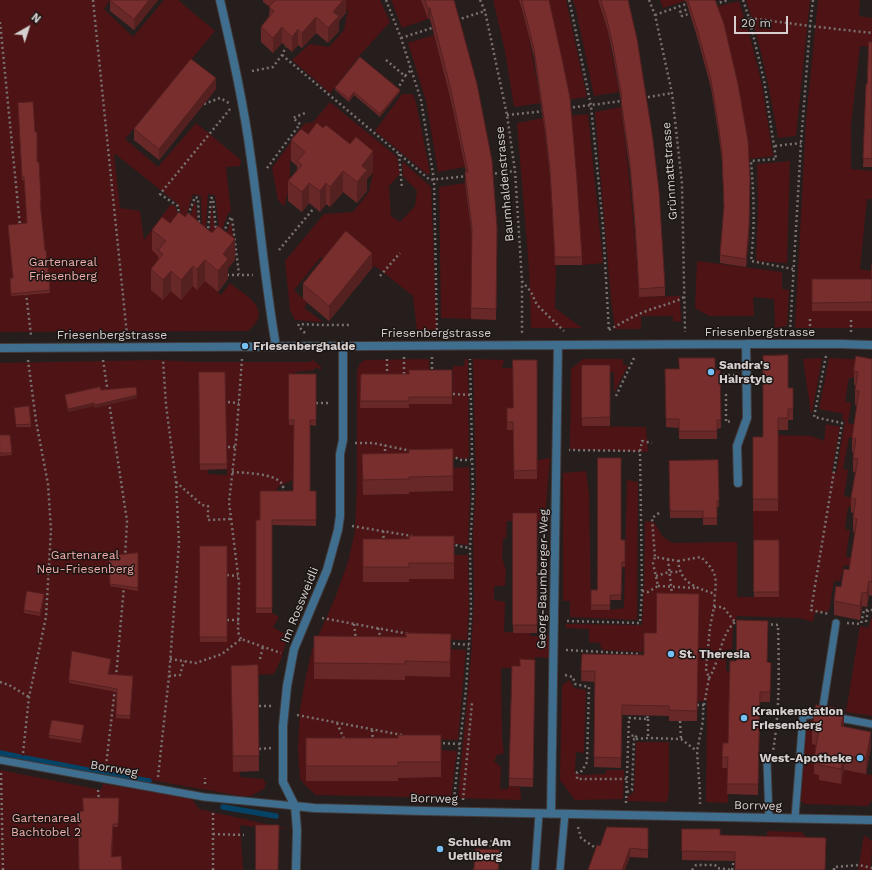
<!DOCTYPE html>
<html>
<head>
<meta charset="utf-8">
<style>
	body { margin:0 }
	#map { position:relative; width:872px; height:870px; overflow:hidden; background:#261e1d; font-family:"Work Sans",sans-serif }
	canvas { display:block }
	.north { position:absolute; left:8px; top:8px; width:40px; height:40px; -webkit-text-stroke:3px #1c1514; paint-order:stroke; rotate:39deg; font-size:11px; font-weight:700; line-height:16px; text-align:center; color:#d5d0cf }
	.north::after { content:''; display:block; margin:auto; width:14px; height:18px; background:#d5d0cf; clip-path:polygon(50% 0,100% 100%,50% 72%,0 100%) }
	.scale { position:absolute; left:734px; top:16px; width:54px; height:18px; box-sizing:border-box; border:2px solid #d5d0cf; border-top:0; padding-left:5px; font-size:12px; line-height:14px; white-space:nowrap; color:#d5d0cf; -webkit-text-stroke:3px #1c1514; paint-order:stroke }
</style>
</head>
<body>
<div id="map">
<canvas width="872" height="870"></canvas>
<div class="north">N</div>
<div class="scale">20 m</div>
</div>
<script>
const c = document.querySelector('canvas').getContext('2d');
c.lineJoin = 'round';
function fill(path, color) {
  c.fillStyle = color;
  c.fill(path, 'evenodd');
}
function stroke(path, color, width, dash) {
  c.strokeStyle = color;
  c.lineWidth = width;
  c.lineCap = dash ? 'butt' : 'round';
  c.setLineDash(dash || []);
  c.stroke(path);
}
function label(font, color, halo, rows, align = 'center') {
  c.font = font + ' "Work Sans",sans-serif';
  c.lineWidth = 3;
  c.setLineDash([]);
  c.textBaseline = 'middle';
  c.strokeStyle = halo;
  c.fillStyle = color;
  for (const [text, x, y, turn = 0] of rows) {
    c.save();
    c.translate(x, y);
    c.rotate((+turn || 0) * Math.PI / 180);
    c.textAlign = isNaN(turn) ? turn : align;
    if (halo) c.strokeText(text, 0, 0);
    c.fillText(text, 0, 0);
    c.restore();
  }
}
const green = new Path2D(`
	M0,0H110L104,9L133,37L164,0H178L215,31L125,139L158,167L196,123L241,160L240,166L226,167L231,212L228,213L222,230L219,229L215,195L208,194L206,227L202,226L201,196L193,194L186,216L182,215L178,204L114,153L120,208L140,211L144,240L171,204L176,207L178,220L188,224L195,200L199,233H210L211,202L216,235L225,237L231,222L236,255L233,258H161L171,291L187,290L208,276L210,285L221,295L230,283C247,296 274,310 248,331L0,332Z
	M339,0H380L390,22L359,56L330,93L292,60L310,44L329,47L344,30L348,11Z
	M391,0H421L428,19L402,28Z
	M493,0H519L527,27L541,103L514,107L505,51Z
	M547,0H566L587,97L568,100Z
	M573,0H598L607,28L619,92L594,96L576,10Z
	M660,0H684L685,1L663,8Z
	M746,0H810L796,136L778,138C770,91 761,45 746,0Z
	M818,0H860L859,16L872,18V47L860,46L851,125V169L872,171V199H867L860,269L871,271L872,287L812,288V311H872V328H795L806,120Z
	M739,1L752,44L762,85L773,156L749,159L715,7Z
	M434,35L451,101L465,167L438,172L426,101L408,43Z
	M402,94H413L416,102L430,172L428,175L375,131Z
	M330,102L397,157L400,174L389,186L391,216L400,222L415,206L417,191L403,176L402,161L431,187L437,330H417L413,296L375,266L372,268L346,247L331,265L321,257L294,290L307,303L304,308L323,322L295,320L290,310L285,261L324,214L353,212L369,192L373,172L364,164L370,155L346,146L305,144L290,160V185L284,207L278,200L272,168L304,124L313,122Z
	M621,107C629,170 635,233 639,297L680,296L681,322L673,321V316H641V329H615L611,300L595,112Z
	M588,114L603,263L582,265L577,189L570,116Z
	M543,118L550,177L556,269L555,308L582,328H531L529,269L517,123Z
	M790,161L787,263L756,261L758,206L757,164Z
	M465,183L472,239L471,319L441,318L439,187Z
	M697,261L782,272V289L789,290L787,326L775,328L774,299L753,297L754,316H709L695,308Z
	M822,358L812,413H811L803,359Z
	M829,358L872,360L856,370L853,378H849L845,401L851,403L848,423L856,425L854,438L849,437L843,469L848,470L844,496L853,498L852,507H848L845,529L850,530L846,557L852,558L851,566L844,565L840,581H834L829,611L815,613L813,622L800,618L737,616L733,627L732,649L726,650V671L730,672L728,754L722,767L728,768V803L706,802L707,701H697L699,604L656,643H644L643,652L602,650L600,643L589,642V629L566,628V624L642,625L644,586L645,521L654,522L662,536L672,543L737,542V597H754L753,511L775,435L811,436L824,441L826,424L840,427L832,472L836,473L845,421L842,419L843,414L819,409Z
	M429,359L430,377L360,407L408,408L409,404H452L453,366H464L465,359H468L469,456L467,459L433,456L363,469V495L409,494V492L453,491V468L469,467L470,499L468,545L433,542L363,582H409V579L454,578V555H468L469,606L467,640L429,639L406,649L405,679V676L451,649L466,650L458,740L421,739L306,781H398V778L441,750L457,751L451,798L316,795L306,786L300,779L298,750L300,709L305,681L312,650L335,598L348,562L355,531L357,482V371L360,363L365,360Z
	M473,359L504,360L502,368H513V416L507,430H513L537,460L550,458L545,519L537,522L507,521L506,538L503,539L502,558L506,571L505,586H494V600L505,602L504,632L530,633V636H550L549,658L535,657V668H501L502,739L504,753L497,755L494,761L501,767L500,789H508L509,786L520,787L521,800L458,798L471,657L474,598L473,535L476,486Z
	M583,359H623V365H628L614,393V372L582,374V426L646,427L648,452L570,449L571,369Z
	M156,360L198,362H310L313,360L321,367V370L316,367L314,370L296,372L289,379V425H294L293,480L279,486L272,496H260L272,613L279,617L273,627L288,636L281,659L274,674L237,676L240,777L263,779L266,783L264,789L251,796H242L150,780L0,751V363ZM199,378H225L227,475L208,474V470L200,469Z
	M586,471L589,493L591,610H610L624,608L627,480L638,482L637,620L570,617V601H563V473Z
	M872,616V716L846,712L860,626L868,628Z
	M570,680L574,688L586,690L584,753L576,752L575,773L581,775L605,774L607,770H624L623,799L575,800L560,780L562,685Z
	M811,720H815L819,745L820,775L841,784L844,770L872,775V800L868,806L805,804L801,801L806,727Z
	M636,742H669V792L667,802L627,801L628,796L634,792Z
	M0,770L101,790L103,784L191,798L199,809L293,830C275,827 258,828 240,825L243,870H0Z
	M767,831L801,832L808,839L767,845Z
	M864,835L872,841L871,870H858Z`);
const stream = new Path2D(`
	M0,753L20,757
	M25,758L103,773
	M108,774L149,781
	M223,807L276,816`);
const path = new Path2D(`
	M93,0L127,335
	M386,0L401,38L421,100L434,180L437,333
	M480,0L485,11L507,115L515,171L522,281V333
	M569,0L571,8L591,106L603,226L609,332
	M649,0L655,15L672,93L682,184L685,332
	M743,0L749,18L810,26L801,143L790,332
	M813,0L810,26L872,33
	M715,4L728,0
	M691,8L680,12L682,16L692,13
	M655,15L689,3
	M749,18L764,80L776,159L751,161C754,197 755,225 751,261L793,269
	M457,20L485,11
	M0,22L20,226
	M401,38L435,27
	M282,55L430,180L467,176
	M386,60L405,76L411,70
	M252,71L273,67L282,55L286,47
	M397,90L405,76
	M643,98L672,93
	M204,104L220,98L229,103
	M568,108L622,101
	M507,115L545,111
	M775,146L801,143
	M399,154L402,188
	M267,168L300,124L293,118L305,113
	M490,174L515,171
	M188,215L195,197L198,198L199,224
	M179,216L178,206L160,194L230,109
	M206,231H208L211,198H213L216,231
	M223,233L231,217L232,218L239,274
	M279,250L314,208
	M227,275H253
	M380,276L400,253
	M522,281L531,292L537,305L564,331
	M26,293L31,335
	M609,330C623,322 637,314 652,309C663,305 674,303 684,297
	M810,331V318
	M851,332V317
	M305,333L298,326L299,324L321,325H351
	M826,356L814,417L842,423L811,610L829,614
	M404,357V376
	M432,357V372
	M103,360L108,393
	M723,375H734
	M387,376V359
	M453,394L471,395
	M726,394V422L732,421
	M616,396L634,358
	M109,402L127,521L125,557
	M228,402L239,403
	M316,403H331
	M355,443H373L411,451
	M228,447H235
	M640,451L642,441L652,443
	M385,456V445
	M451,457H455L459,460H471
	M232,472C244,473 275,473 282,484C283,486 284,490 284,493
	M176,482L202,505L208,506V520L231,519
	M659,513L652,518L655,557L678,561C681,584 695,587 715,594L714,607L710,627L706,669L709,678L703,711V721L697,751L700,793V804
	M352,526L412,536
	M383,531L384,542
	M451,543L458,546L470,548
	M668,559L672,594
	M678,561L701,557C715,571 717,574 715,594
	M227,575L238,576
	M656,576L669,572H680
	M658,586L696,588
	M642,591L648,592L658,586L653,563L655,557
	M714,607H723L735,622H739
	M322,618L409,634
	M227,620H239
	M567,621L640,623L642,591L640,451L569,450
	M866,622L868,610
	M847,623L861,624L864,610H872
	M354,624L356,640
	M766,624L778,625C779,667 780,710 773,751
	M378,628L381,640
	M241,639L238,632L239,583L229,502L236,441L242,359
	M448,643L469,645
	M566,650L641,654
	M170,659L196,663L222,654L241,639L281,653
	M260,659L263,646
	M565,675L573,677L575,684L589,687L587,762L582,771L577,772V779H627
	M169,676L180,675L184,661
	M116,677L124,586
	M709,678C720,661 720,635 735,622
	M0,682L9,685L29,697
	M697,705H704
	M259,706H273
	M297,715L402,735
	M648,719V738
	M680,721L681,739
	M337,723L345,741
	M372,730L373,741
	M636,739L648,738L681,739L697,751
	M438,743L460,744
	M259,749L271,748
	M23,753L29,697L46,617L51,530L48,484L36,421L28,360
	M106,766L115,688
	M1,773L3,870
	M158,777L169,676L179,543L176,482L166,405L163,360
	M205,784V778
	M98,790L99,801
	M627,792L632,790L634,739H636V735L629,736
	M454,799L466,689L471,612L470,548L473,496L470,359
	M463,800L472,703
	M626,803L629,718L648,719L647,716
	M578,827L581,838L597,849
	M213,834L244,835
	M490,852L492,837
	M213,870V810
	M692,870L696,865H715L717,868L732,870
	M732,870L734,859
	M834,870V867L859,865L872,868`);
const service = new Path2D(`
	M845,719L872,724
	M0,760L204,797L295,806
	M767,762L769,818
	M795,818L803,716L822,713L836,623
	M535,870L539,814
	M560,870L565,814`);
const minor = new Path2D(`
	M220,0C232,52 244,105 251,159C260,221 265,284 276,346
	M0,348L746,344H841L872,345
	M738,483L737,446L747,418L746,344
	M295,806L314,808L424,811L872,820
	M551,814L558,345
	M296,870L297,830L295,806L283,782V726L287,686L294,649L327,570L338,530L340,516V454L343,440V346`);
const wall = new Path2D(`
	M110,0H158L134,30L110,11Z
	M263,0H346V13L339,21V31L328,43L316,33L302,48L298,45L292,52L282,43L273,53L261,42V27L269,16L270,7L263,2Z
	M421,0H454L497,228L496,320L471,319L472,238L465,183V172H466L451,101L430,19H428Z
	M519,0H549L582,257V265H555L550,177L545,133L534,57L523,13Z
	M598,0H628L665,287V296L639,297L635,231L630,172L621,107V101L613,55L607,28Z
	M684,0H715L749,235L746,267L720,263V255L724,208L722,162L719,138L711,88L698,40L686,1H685Z
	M872,42V167H863L867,84Z
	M335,88L400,92L380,117L354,95L349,102L335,90Z
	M216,89L159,160L134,140V129Z
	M18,103L37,162L41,201V204H40L50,293L11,296L10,278H13L27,223L24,180H22Z
	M308,134L373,172L367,179V191L357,203L343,192L330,207L326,204L320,212L309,203L302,212L288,201V181L297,170V166L291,161V140Z
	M170,223L235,260L228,268V279L218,292L205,281L197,290L193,286L181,300L171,291L163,300L151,290V269L158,260V256L152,250V230Z
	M872,264V311H812V279H871Z
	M372,268L329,321L303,299V284Z
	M872,359V596L869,595L867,607L862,606L860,620L834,615V601L841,587L849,570L855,532H853V513L851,512V498L855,472H853V458L854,453L852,452V438L857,405H855V390L856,386L854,385V371Z
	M537,360V479H514L513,430H507V416L513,408Z
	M582,365H610V426H582Z
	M665,369L720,370L721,428L717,429V439H679V428L666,427Z
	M452,370V404H409V408H360L361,374H409Z
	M199,372H225L227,469L200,470Z
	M289,374H316V426L310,425V491H316V526L272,525V613H256V520H260L293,491L294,425H289Z
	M788,388H793V420H788V430H778V511H753V437H763Z
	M101,390L137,398L95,408L94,406L68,412L65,397V395Z
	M14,408L31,424V427H16Z
	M0,435L12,453V455L0,456Z
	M453,449V491L409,492V494L363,495L362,454L409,453Z
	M718,460L719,507H717V525H703V518H670L669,461Z
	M513,513H537V633H513Z
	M454,536V579H409V582H363V539H409Z
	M621,540H625V567H622L621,600H610V610H591V590H597Z
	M754,540H779V597H754Z
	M200,546H227V642H200Z
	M138,553V591L110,586L109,556Z
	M699,594L697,721H669V716L622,715L621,768L594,767L595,682L581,681L582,654L644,655L656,633Z
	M44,597L40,616L24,613V610Z
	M451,634L450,677L405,676V680L314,679V636L406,637Z
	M535,660L533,787L509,786V778L520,666Z
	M111,662L108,674L133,676L130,719L116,718L117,692L69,683V680Z
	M767,662L771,663L770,702H760L758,795L727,794L728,768H722L723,743H728Z
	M258,665L259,771L233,772L231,666Z
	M844,724L843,727L871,747L866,774L844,770L841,784L819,780V775L814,774V759L816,745L812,744V729Z
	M84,728L81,743L49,738V735Z
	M441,735V777L398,778V781H306V738H398Z
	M119,798L118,827H113L112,857L79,870L83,811Z
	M648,828V858L630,857L600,846Z
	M682,829L720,835L826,838L735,861L682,860Z`);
const shadedWall = new Path2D(`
	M149,0H158L134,30V19Z
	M343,0H346V13L339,21V31L328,43V28L333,12Z
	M428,8H430V19H428Z
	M316,17V33L302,48V33Z
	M282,27V43L273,53V38Z
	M298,29V45L292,52V37Z
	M216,78V89L159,160V149Z
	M400,90V92L380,117V114Z
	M354,92V95L349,102V99Z
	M373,151V172L367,179V191L357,203V182L362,166Z
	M343,171V192L330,207V187Z
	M309,183V203L302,212V192Z
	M326,183V204L320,212V191Z
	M750,187L749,235L746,267V259Z
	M235,239V260L228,268V279L218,292V271L223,254Z
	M372,253V268L329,321V306Z
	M205,260V281L197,290V269Z
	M193,266V286L181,300V280Z
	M171,271V291L163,300V280Z
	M137,395V398L95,408V405Z
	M94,403V406L68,412V409Z
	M869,581V595L867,607V593Z
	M862,592V606L860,620V606Z
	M844,709V724L841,742V726Z
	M871,732V747L866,774V759Z
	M844,755V770L841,784V769Z
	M630,848V857L625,870H622Z`);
const building = new Path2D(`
	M110,0H149L134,19Z
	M276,0H343L333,12L339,16L328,28L316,17L302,33L298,29L292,37L282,27L273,38L261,27L274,11L269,7Z
	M425,0H454L477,84L492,161L497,228L496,309L471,308L472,228L465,172H468L451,90L430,8H428Z
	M522,0H549L562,59L570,98L577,181L582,257H555L550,169L545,125L534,49Z
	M601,0H628L637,39L653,140L659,191L665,287L639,289L635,223L630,164L621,99L622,98L613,46L607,20Z
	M688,0H715L724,24L738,84L748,141L750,178L749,226L746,259L720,255L724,206L722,153L719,129L711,80L698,32Z
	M869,42H872V159L863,158L866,85L867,84Z
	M360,57L400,90L380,114L354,92L349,99L335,88Z
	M191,59L216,78L159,149L134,129Z
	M33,102L35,132H37V162H39L41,201H40L45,251L46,250L50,290L11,294L10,278H13L8,225L27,223L24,177H22L18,103Z
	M317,123L323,128L326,125L350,144L356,137L373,151L362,166L367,170L357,182L343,171L330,187L326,183L320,191L309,183L302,192L288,181L302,165L297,161L305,152L291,140L301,129L308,134Z
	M179,212L185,217L188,213L212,233L218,226L235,239L223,254L228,259L218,271L205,260L197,269L193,266L181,280L171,271L163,280L151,269L163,254L158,250L166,241L152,230L162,217L170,223Z
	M346,231L372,253L329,306L303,284Z
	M872,264V302L812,303V279H871Z
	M788,355V388H793V409H788V418H778V499H753V437H763V356Z
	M856,356L872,359V582L869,581L867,593L862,592L860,606L834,601L836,586L841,587L844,569L849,570L857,519L853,518L856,499L851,498L858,459L853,458L856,439L852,438L859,391L855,390L858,372L854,371Z
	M679,358H715V370H720L721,420H717V431H679V419H666L665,369H679Z
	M513,360H537V470L514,471L513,422H507V408H513Z
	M582,365H610V417L582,418Z
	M409,370H452V397H409V401H360L361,374H409Z
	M199,372H225L227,464H200Z
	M289,374H316V420H310V491H316V520H272V608H256V520H260V491H293L294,420H289Z
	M100,387L101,390L136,387L137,395L95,405L94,403L68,409L65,395Z
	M29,406L31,424L16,425L14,408Z
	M0,435H10L12,453H0Z
	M453,449V476L409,477V479L363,480L362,454L409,453V450Z
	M598,458H621V540H625V562H622L621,595H610V605H591V590H597Z
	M718,460L719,501H717V518H703V511H670L669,461Z
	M513,513H537V625H513Z
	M409,536H454V563H409V567H363V539H409Z
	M754,540H779V592H754Z
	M200,546H227V637H200Z
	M138,553V588L110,584L109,556Z
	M27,591L44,594L40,613L24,610Z
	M657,593L699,594L697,711L669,710V706L622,705L621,758L594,757L595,671H581L582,654L644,655V633H656Z
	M737,620L768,621L767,662L771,663L770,692H760L758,784H727L728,757H722L723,743H728L730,661H736Z
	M406,633L451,634L450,662L405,661V664L314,663V636L406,637Z
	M72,651L111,659L108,674L133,676L130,716L116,715L117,689L69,680Z
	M520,659L535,660L533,779L509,778L512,666H520Z
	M258,665L259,756H233L231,666Z
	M816,705L844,709L841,726L871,732L866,759L844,755L841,769L819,765L820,760L814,759L819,730L812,729Z
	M52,720L84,725L81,740L49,735Z
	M398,735H441V762H398V766H306V738H398Z
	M83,798H119L118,824H113L111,857L121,856L122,870H79L78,812L83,811Z
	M256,825H279L278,870H256Z
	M607,827L648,828V850L630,848L622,870H588L597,845L600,846Z
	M682,829H720V835L826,838L825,870H735V852L682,851Z
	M476,849L500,850L498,870H474Z`);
const markers = [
	[245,346,4,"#76c0f6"],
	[711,372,4,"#76c0f6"],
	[671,654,4,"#76c0f6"],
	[744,718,4,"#76c0f6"],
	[860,758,4,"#76c0f6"],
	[440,849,4,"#76c0f6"]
];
const streetNames = [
	["Grünmattstrasse",670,171,-94],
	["Baumhaldenstrasse",505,184,-95],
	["Friesenbergstrasse",760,332],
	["Friesenbergstrasse",436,333],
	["Friesenbergstrasse",112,335],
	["Georg-Baumberger-Weg",543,579,-89],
	["Im Rossweidli",300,605,-68],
	["Borrweg",114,769,10],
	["Borrweg",434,799,1],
	["Borrweg",758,806,1]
];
const parkNames = [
	["Gartenareal",63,262],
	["Friesenberg",63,276],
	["Gartenareal",85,555],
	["Neu-Friesenberg",85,569],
	["Gartenareal",46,818],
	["Bachtobel 2",46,832]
];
const poiNames = [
	["Friesenberghalde",253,346],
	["Sandra's",719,365],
	["Hairstyle",719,379],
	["St. Theresia",679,654],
	["Krankenstation",752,711],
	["Friesenberg",752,725],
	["West-Apotheke",852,758,"right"],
	["Schule Am",448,842],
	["Uetliberg",448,856]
];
fill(green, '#4e1315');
stroke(stream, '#054366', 5.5);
stroke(service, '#423a39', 9);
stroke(minor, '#423a39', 10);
stroke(path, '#797271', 2.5, [2, 3]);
stroke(service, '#3f6e8f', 7);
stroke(minor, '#3f6e8f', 8);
fill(wall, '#682828');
fill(shadedWall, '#552020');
fill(building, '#792e2e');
stroke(building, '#552020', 1);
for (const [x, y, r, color] of markers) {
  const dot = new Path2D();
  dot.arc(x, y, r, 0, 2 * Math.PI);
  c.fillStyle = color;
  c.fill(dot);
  stroke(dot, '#1c1514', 1.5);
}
label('12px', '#d5d0cf', '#1c1514', streetNames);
label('12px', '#f1ada9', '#1c1514', parkNames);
label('bold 12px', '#d5d0cf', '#1c1514', poiNames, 'left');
</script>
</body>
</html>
